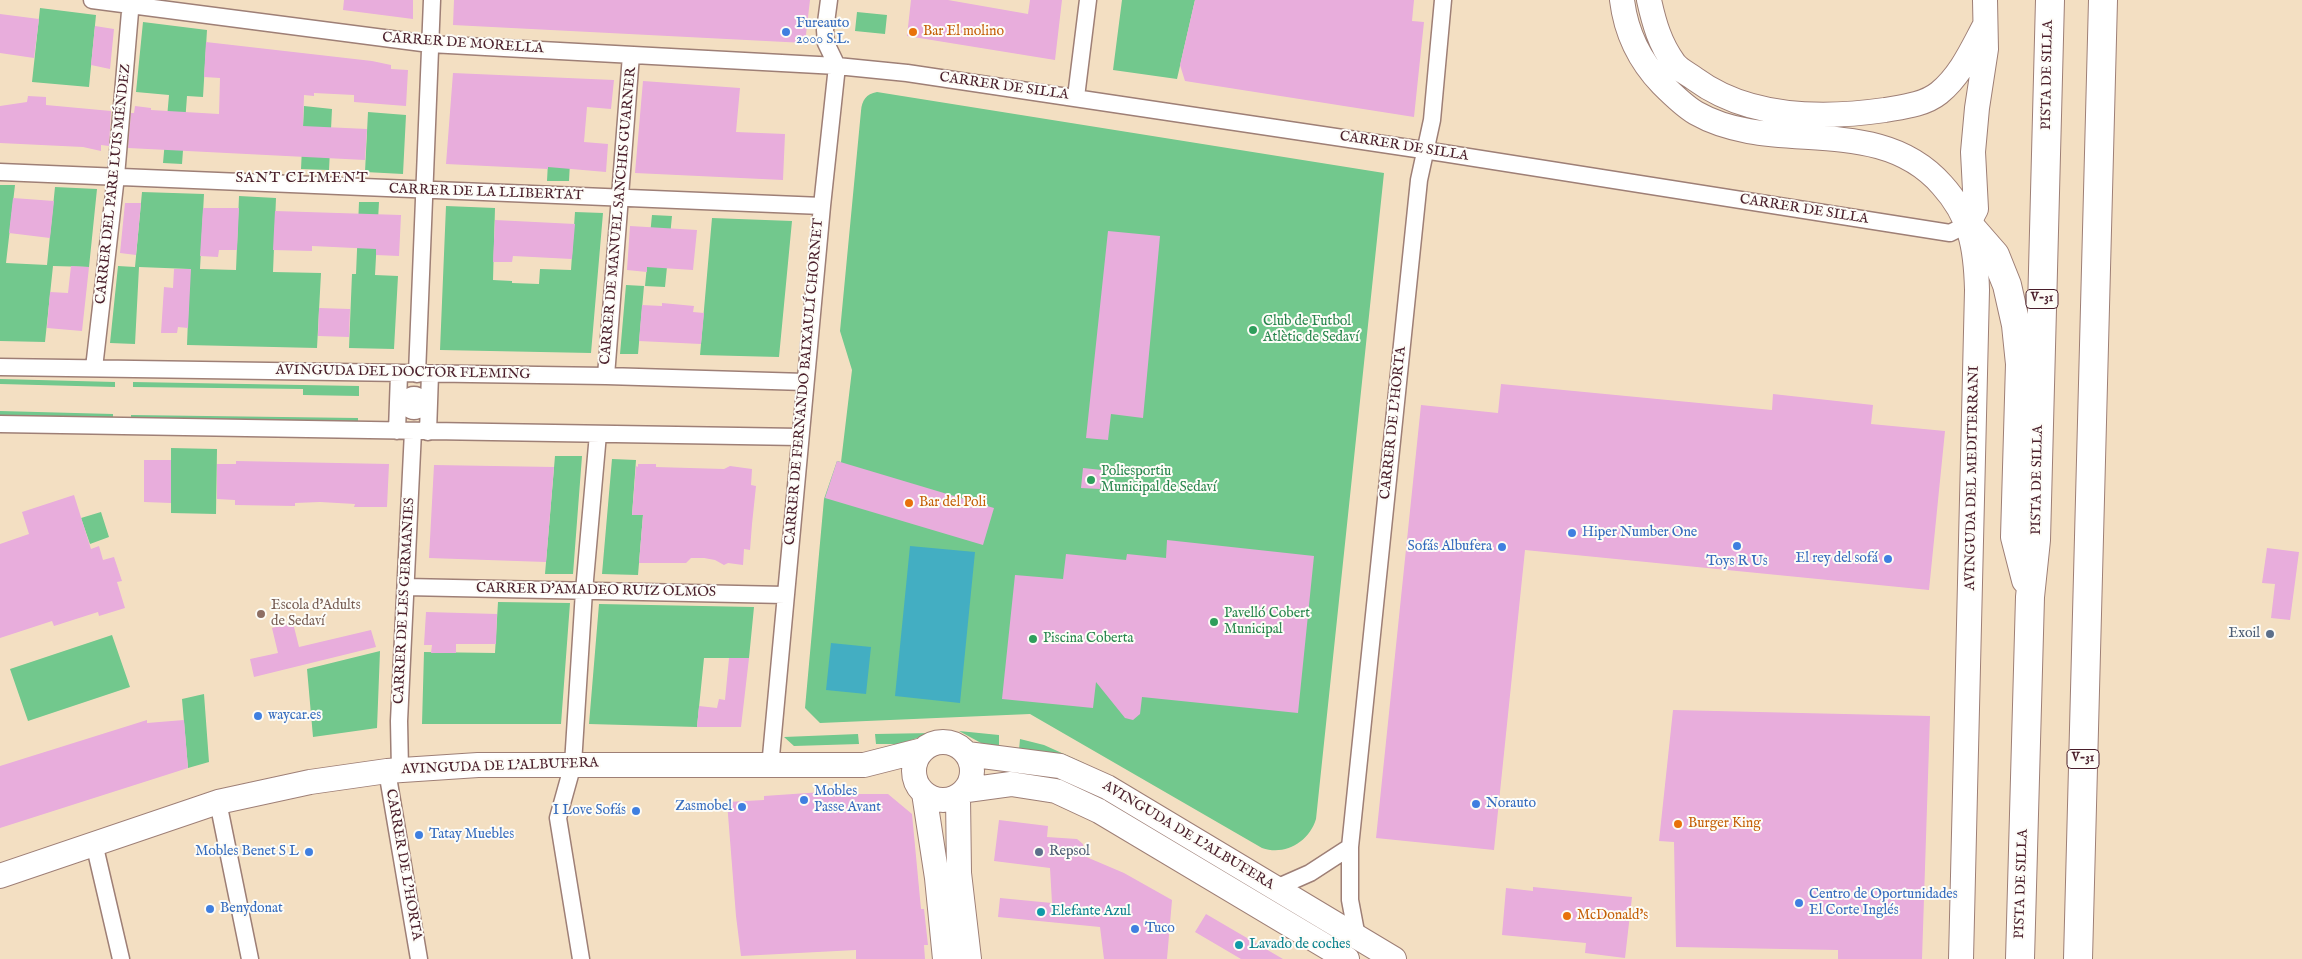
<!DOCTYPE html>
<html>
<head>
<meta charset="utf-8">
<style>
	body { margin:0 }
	canvas { display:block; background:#f3dfc2 }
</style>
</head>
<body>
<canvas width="2302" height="959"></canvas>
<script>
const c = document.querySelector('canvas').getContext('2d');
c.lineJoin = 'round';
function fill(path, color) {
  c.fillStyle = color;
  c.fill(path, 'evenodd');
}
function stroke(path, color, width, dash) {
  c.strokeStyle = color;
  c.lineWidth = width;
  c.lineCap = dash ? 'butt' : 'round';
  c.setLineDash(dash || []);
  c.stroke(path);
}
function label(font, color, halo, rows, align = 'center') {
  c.font = font + ' "IM FELL English",serif';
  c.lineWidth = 4;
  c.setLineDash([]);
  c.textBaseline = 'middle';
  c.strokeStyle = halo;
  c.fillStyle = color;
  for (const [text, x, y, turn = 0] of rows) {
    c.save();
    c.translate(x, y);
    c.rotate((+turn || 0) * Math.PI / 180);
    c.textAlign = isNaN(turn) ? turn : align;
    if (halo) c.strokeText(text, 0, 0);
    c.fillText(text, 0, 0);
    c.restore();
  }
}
const green = new Path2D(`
	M1122,0H1195L1177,79L1113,70Z
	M40,8L96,15L89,87L32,82Z
	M857,12L887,15L885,34L855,31Z
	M143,22L207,30L203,97L187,96L182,164L163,163L169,95L136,92Z
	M877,92L1384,173L1316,819C1309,842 1285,856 1262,848L1030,714L820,723L805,708L824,499L837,461L841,462L852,370L840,331L861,111C862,100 866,94 877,92Z
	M304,106L332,109L329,170L301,169Z
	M368,112L406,115L403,174L365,172Z
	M550,124L572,125L569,181H547Z
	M0,185H15L6,263L47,265L55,187L97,189L89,267L53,266L45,342L0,341Z
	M142,192L204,194L200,269L236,270L239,196L276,198L273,272L321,273L317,348L187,345L190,269L139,267L135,344L110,343L118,266L135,267Z
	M359,202H379L375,275L398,276L394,349L349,348L352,274H356Z
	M446,206L495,208L493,280L512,281V283L539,284L540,269L571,270L575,212L603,213L591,353L440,350Z
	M652,215L672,216L665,287L645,286Z
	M712,218L792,221L779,357L700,355Z
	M626,285L644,286L638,354H620Z
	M0,379L115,382V387L0,384Z
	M133,382L359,386V396L303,395V389L133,387Z
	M0,411L113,414V418L0,415Z
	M131,415L358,418V421L131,419Z
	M171,448L217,449L216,514L171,513Z
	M555,456H582L573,574H545Z
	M612,459L636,460L632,515H643L638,575L602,574Z
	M101,512L109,537L90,544L81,518Z
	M498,602L570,603L561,724H422L424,652L495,653Z
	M599,604L754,607L749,658H704L697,727L589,724Z
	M112,635L130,687L28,721L10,669Z
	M380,651L377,728L313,737L307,669Z
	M204,694L209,762L188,768L182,699Z
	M959,731L999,735V746L981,743Z
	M932,733L899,744H876L875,734Z
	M858,734L859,744L794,746L784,737Z
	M1020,739L1044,745L1084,763L1082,767L1019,750Z`);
const water = new Path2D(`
	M910,546L975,552L960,703L895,696Z
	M831,643L871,647L866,694L826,690Z`);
const building = new Path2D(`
	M344,0H413V19L343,10Z
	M454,0H810L805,43L453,25Z
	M911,0H948L1028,14L1030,0H1062L1055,60L907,36Z
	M1195,0H1414L1412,21L1424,22L1414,117L1185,81L1180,65Z
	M0,14L39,19L34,58L0,53Z
	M95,26L114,29L110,69L91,65Z
	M206,42L372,61L391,65V69L408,70L406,106L354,102V95L314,93V96L304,95L303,126L367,129L365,160L128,148L131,113H134L135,106L151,108V110L219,114L220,78L204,77Z
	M453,73L614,80L611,109L587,107L584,142L608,144L606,172L548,167V169L446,164Z
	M643,81L740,88L736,132L785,134L783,180L635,173Z
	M28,96L46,97V105L111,111L109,146L101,145V151L83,147L0,143V106L27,102Z
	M13,198L54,201L50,238L9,233Z
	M125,203H141L136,255L120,253Z
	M203,208H239L237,250H219L218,257L200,256Z
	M275,211L401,215L399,256L376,255V249L312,246V251L273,250Z
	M495,220L575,224L572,259L513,256L512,262H493Z
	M630,226L697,230L693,270L647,267V272L627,270Z
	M1108,231L1160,236L1143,418L1111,414L1108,440L1086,438Z
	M71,266L89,267L82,331L47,328L50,292L68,293Z
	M174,269H191L188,328L178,327L177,333H161L164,287L173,288Z
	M662,303L694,306L693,312L704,313L701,344L639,341L642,305L662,306Z
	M319,308L350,309L349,337L318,336Z
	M1501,384L1772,410L1773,394L1873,405L1871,424L1945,431L1929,590L1525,550L1494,850L1376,838L1421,405L1498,413Z
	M144,460H171V503L144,502Z
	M236,461L389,464L387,507H354L355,504L320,502L295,503V506L235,505V500L217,499V464H236Z
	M837,461L994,508L983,545L825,498Z
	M638,464H656V467L724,469L730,466L752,469L751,485L756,486L752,524L750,550L744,549L743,565L728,563L724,565L715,560L704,558H691L686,563H639L643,515H632L636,466L638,467Z
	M434,465L554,467L546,562L429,558Z
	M1083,468L1102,470L1100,489L1081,488Z
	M74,495L91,549L99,546L103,560L114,557L122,581L117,582L125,608L99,616L98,612L54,626L52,621L0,638V544L29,534L22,512Z
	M1167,540L1314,556L1298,713L1142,697L1140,714L1133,720L1125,718L1096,682L1093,708L1002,699L1015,575L1063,579L1066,554L1126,560L1127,554L1166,558Z
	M2267,548L2299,552L2290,620L2271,618L2275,584L2262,583Z
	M426,612L497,614L496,644H456V653H431L432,645H424Z
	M293,623L299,647L371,630L376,647L254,677L250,659L278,653L272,628Z
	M729,658H749L741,727H697L699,706L717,708L719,699L725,700Z
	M1673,710L1930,716L1922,959H1838V950L1676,947L1674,842L1659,841Z
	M147,720V723L184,720L188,768L0,828V766Z
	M837,791V794H888L912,814L921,909H924L928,945H924L925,959H856V950L741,956L736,916L727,802L764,800V796Z
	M999,820L1048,826L1047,837L1077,839L1083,844L1084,856L1124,873L1172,900L1167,959H1104L1100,927L998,917L1000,898L1052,903L1050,868L994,861Z
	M1533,887L1632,897L1625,958L1585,953L1586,943L1502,935L1506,888L1533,891Z
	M1206,914L1283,959H1241L1195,932Z`);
const street = new Path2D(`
	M92,0L430,44L837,66L907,73L1443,153L1950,233L1968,224
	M1076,97L1088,0
	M0,172L822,206
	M0,367L606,376L805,382
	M94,368L116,176L131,0
	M417,374L432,0
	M606,376L631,55
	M406 403a8 8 0 1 1 16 0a8 8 0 1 1-16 0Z
	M0,424L800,437
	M397,431L399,374
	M428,432L430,374
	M406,587L785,595
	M770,767L822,206L837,66L826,43L825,30L829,0
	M400,770L399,721L413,431
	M387,771L419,959
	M218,802L250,959
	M94,843L121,959
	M1276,888L1310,873L1350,847
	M1357,937L1350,900V847L1419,180L1432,120L1443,0
	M581,959L558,818L573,764L584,591L598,434`);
const secondary = new Path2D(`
	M1622,0C1626,33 1639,60 1662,84C1672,94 1684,106 1696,113C1773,157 1878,112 1942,185C1971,217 1976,248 1977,290L1961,959
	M1649,0C1654,23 1660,44 1674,63C1678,69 1688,74 1695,79C1748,118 1822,119 1885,110C1902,107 1924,105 1939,93C1961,75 1972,49 1985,25
	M1968,224L1976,209L1973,152L1977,108L1986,49L1985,0
	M914 771a29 29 0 1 1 58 0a29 29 0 1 1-58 0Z
	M967,754L1060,766L1107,787L1394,959
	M967,790L1011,784L1056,791L1099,811L1347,959
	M924,793L937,878L945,959
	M958,797L959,873L969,959
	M0,876L218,802L310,782L387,771L478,765H864L923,750`);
const highway = new Path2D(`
	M1968,224L1995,255L2007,285L2016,325L2020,364L2015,537L2026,580
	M2020,959L2030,597L2036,540L2050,0
	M2078,959L2103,0`);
const markers = [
	[786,32,5,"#3f7fe0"],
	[913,32,5,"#e8710a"],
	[1253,330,5,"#2e9e5b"],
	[1091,480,5,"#2e9e5b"],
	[909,503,5,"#e8710a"],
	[1572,533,5,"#3f7fe0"],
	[1737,546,5,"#3f7fe0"],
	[1502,547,5,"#3f7fe0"],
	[1888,559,5,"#3f7fe0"],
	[261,614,5,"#8d6e63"],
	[1214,622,5,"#2e9e5b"],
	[2270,634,5,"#5c6f8a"],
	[1033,639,5,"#2e9e5b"],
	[258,716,5,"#3f7fe0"],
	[804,800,5,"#3f7fe0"],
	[1476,804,5,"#3f7fe0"],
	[742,807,5,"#3f7fe0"],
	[636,811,5,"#3f7fe0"],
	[1678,824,5,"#e8710a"],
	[419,835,5,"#3f7fe0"],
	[309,852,5,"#3f7fe0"],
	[1039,852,5,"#5c6f8a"],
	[1799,903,5,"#3f7fe0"],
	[210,909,5,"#3f7fe0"],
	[1041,912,5,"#0f9aa8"],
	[1567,916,5,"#e8710a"],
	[1135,929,5,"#3f7fe0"],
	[1239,945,5,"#0f9aa8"]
];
const shields = [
	[2042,299,32],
	[2083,759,32]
];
const shieldNames = [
	["V-31",2042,299],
	["V-31",2083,759]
];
const shopNames = [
	["Fureauto",796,24],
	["2000 S.L.",796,40],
	["Hiper Number One",1582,533],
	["Sofás Albufera",1492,547,"right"],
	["El rey del sofá",1878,559,"right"],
	["Toys R Us",1737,562,"center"],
	["waycar.es",268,716],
	["Mobles",814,792],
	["Passe Avant",814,808],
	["Norauto",1486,804],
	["Zasmobel",732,807,"right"],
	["I Love Sofás",626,811,"right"],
	["Tatay Muebles",429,835],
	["Mobles Benet S L",299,852,"right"],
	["Centro de Oportunidades",1809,895],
	["El Corte Inglés",1809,911],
	["Benydonat",220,909],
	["Tuco",1145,929]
];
const foodNames = [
	["Bar El molino",923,32],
	["Bar del Poli",919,503],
	["Burger King",1688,824],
	["McDonald's",1577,916]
];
const streetNames = [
	["CARRER DE MORELLA",463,44,4],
	["PISTA DE SILLA",2048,75,-89],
	["CARRER DE SILLA",1004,87,8],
	["CARRER DE SILLA",1404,147,9],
	["CARRER DEL PARE LUIS MÉNDEZ",114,184,-84],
	["CARRER DE LA LLIBERTAT",486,193,2],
	["CARRER DE SILLA",1804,210,9],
	["CARRER DE MANUEL SANCHIS GUARNER",619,216,-85],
	["AVINGUDA DEL DOCTOR FLEMING",403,373,1],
	["CARRER DE FERNANDO BAIXAULÍ CHORNET",805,382,-85],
	["CARRER DE L'HORTA",1394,423,-84],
	["AVINGUDA DEL MEDITERRANI",1973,478,-89],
	["PISTA DE SILLA",2038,480,-89],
	["CARRER D'AMADEO RUIZ OLMOS",596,591,1],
	["CARRER DE LES GERMANIES",405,601,-87],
	["AVINGUDA DE L'ALBUFERA",500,767,-2],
	["AVINGUDA DE L'ALBUFERA",1188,836,31],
	["CARRER DE L'HORTA",403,865,80],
	["PISTA DE SILLA",2022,884,-88]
];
const leisureNames = [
	["Club de Futbol",1263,322],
	["Atlètic de Sedaví",1263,338],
	["Poliesportiu",1101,472],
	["Municipal de Sedaví",1101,488],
	["Pavelló Cobert",1224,614],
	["Municipal",1224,630],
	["Piscina Coberta",1043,639]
];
const educationNames = [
	["Escola d'Adults",271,606],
	["de Sedaví",271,622]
];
const serviceNames = [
	["Exoil",2260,634],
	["Repsol",1049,852,"left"]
];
const cultureNames = [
	["Elefante Azul",1051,912],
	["Lavado de coches",1249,945]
];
const neighbourhoodNames = [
	["SANT CLIMENT",302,179]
];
fill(green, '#72c88d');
fill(water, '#43aec2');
fill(building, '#e8addc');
stroke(street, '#9e7f76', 19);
stroke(secondary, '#9e7f76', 26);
stroke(highway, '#9e7f76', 30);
stroke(street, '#fff', 16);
stroke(secondary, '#fff', 24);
stroke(highway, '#fff', 28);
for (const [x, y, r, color] of markers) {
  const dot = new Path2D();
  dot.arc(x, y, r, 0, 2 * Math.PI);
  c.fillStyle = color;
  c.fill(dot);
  stroke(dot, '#fdfcf7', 2);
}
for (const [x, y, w] of shields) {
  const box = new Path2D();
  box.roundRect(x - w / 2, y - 9.5, w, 19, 4);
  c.fillStyle = '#fdfcf7';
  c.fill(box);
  stroke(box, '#4a1f2b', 1);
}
label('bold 12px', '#4a1f2b', null, shieldNames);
label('14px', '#366cbe', '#fdfcf7', shopNames, 'left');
label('14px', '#c56008', '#fdfcf7', foodNames, 'left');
label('14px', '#4a1f2b', '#fdfcf7', streetNames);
label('14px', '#27864d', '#fdfcf7', leisureNames, 'left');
label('14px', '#785e54', '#fdfcf7', educationNames, 'left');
label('14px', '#4e5e75', '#fdfcf7', serviceNames, 'right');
label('14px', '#0d838f', '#fdfcf7', cultureNames, 'left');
c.letterSpacing = '1px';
label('15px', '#4a1f2b', '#fdfcf7', neighbourhoodNames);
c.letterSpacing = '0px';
</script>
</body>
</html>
